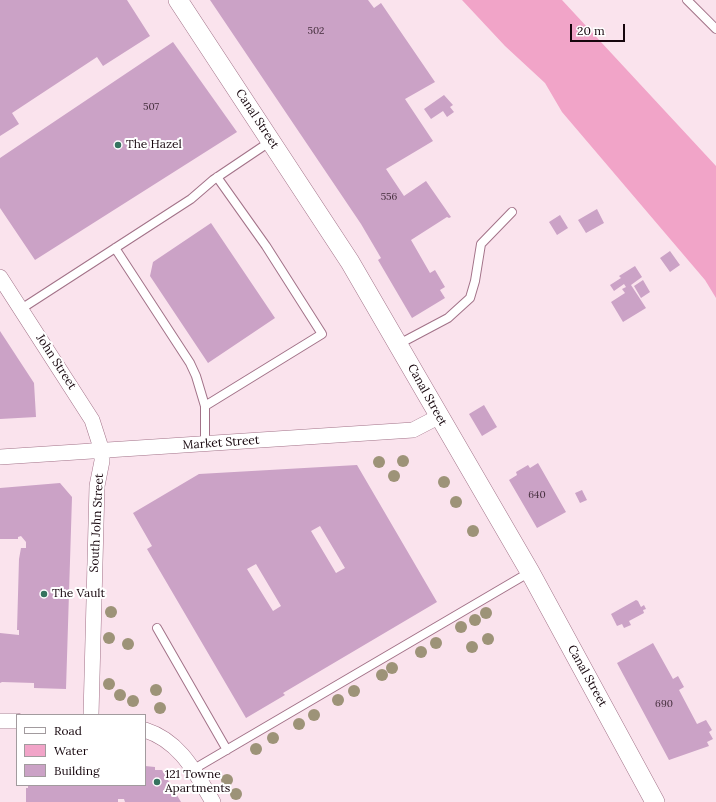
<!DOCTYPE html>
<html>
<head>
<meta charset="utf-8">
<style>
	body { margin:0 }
	#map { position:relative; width:716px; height:802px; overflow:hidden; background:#fae3ed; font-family:Lora,serif }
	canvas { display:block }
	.legend { position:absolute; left:16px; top:714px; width:130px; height:72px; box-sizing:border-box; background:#fff; border:1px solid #a29b9e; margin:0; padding:5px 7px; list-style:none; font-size:12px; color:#16060d }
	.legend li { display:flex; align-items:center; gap:8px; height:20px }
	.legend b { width:20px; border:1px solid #a29b9e }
	.scale { position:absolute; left:570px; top:24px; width:55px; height:18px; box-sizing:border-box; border:2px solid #16060d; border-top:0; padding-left:5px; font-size:12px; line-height:14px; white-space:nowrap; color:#16060d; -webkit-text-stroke:3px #fff; paint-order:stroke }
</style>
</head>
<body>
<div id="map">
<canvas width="716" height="802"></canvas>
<ul class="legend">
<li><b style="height:5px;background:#fff"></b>Road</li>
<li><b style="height:11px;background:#f1a4c8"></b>Water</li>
<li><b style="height:11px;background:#cba2c6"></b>Building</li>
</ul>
<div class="scale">20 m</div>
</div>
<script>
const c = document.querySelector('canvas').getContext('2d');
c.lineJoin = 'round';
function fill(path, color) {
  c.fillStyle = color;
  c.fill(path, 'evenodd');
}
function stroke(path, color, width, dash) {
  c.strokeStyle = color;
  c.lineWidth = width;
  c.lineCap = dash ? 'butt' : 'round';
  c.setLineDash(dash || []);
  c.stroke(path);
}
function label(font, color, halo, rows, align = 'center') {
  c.font = font + ' Lora,serif';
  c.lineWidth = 4;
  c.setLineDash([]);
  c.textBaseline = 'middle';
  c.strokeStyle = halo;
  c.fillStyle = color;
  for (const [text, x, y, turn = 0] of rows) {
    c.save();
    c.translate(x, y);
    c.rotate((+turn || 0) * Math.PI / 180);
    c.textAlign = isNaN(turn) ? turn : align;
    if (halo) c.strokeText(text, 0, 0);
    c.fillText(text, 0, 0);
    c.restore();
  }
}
const water = new Path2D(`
	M462,0H562L716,166V298L705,280L562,112L545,83L505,46Z`);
const building = new Path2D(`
	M0,0H127L150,36L103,66L97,57L12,113L19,124L0,136Z
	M210,0H368L374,8L381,3L435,82L405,99L433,141L386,169L404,196L426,181L451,217L449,218L447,217L411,240L430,273L435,270L445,287L440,290L445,298L412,318L378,260L381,258L361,224Z
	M173,42L237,132L35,260L0,208V158Z
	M444,95L453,105L450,107L454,112L447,117L443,111L431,119L424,109Z
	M597,209L604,223L586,233L578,220Z
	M560,215L568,228L557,235L549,222Z
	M211,223L275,318L208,363L150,276L153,262Z
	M670,251L680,265L670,272L660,258Z
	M635,266L642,277L631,285L646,308L623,322L611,302L625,293L622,289L626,287L624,284L614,291L610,285L621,278L619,276Z
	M643,280L650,292L641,298L634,286Z
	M0,331L34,383L36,417L0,419Z
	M484,405L497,427L482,436L469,414Z
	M538,463L566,512L537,528L509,480L517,475L516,472L528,465L530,468Z
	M357,465L437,602L283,693L285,695L246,718L147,549L152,546L133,513L199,474ZM320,526L345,568L336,573L311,531ZM256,564L281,606L273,611L247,569Z
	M60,483L72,497L66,689L34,688V683L2,682L0,683V633L19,635V630H17L19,559L21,548H26V542L21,536L18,537V539H0V488Z
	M582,490L587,500L580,503L575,493Z
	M636,600L638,601L641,607L644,605L646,609L643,610L644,613L629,621L631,625L624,628L622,624L617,626L611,614Z
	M653,643L673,679L678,676L684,687L679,690L697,724L706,720L712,730L709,732L713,739L707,742L709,746L669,760L617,663Z
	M145,766L155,767V770H162L181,802H125L124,799H118V802H26V788H28V785H145Z`);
const service = new Path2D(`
	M687,0L716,29
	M115,248L190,363L196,376L205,406
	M21,309L191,199L213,180L271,141
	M399,344L448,318L470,298L475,281L481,244L512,212
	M205,444V406L322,334L266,246L217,177
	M157,628L227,750
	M194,769L530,572`);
const minor = new Path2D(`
	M0,277L92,420L102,451V461L97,486L91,715
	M0,457L413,430L440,416
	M0,721H17
	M145,730C180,741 195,772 213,802`);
const tertiary = new Path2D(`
	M178,0L350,262L530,572L655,802`);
const trees = [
	[403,461],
	[379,462],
	[394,476],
	[444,482],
	[456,502],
	[473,531],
	[111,612],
	[486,613],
	[475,620],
	[461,627],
	[109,638],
	[488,639],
	[436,643],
	[128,644],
	[472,647],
	[421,652],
	[392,668],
	[382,675],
	[109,684],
	[156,690],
	[354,691],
	[120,695],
	[338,700],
	[133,701],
	[160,708],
	[314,715],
	[299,724],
	[273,738],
	[256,749],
	[227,780],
	[236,794]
];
const markers = [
	[118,145,4,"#35735f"],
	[44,594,4,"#35735f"],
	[157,782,4,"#35735f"]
];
const numberNames = [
	["502",316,31],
	["507",151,107],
	["556",389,197],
	["640",537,495],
	["690",664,704]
];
const streetNames = [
	["Canal Street",257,119,57],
	["John Street",56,362,57],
	["Canal Street",427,395,61],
	["Market Street",221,443,-4],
	["South John Street",97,523,-87],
	["Canal Street",587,676,61]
];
const poiNames = [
	["The Hazel",126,145],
	["The Vault",52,594],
	["121 Towne",165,775],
	["Apartments",165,789]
];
fill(water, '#f1a4c8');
fill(building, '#cba2c6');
stroke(service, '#a27288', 10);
stroke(minor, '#a27288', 16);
stroke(tertiary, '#a27288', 20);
stroke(service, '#fff', 8);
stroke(minor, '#fff', 15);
stroke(tertiary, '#fff', 19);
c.fillStyle = '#9d9378';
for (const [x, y] of trees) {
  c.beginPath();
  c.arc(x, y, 6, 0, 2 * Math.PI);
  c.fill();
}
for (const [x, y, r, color] of markers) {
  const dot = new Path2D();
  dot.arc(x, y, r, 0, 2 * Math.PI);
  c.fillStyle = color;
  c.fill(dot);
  stroke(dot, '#fff', 1.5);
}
label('10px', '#432d3b', null, numberNames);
label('12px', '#16060d', '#fff', streetNames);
label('12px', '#16060d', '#fff', poiNames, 'left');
</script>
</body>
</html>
